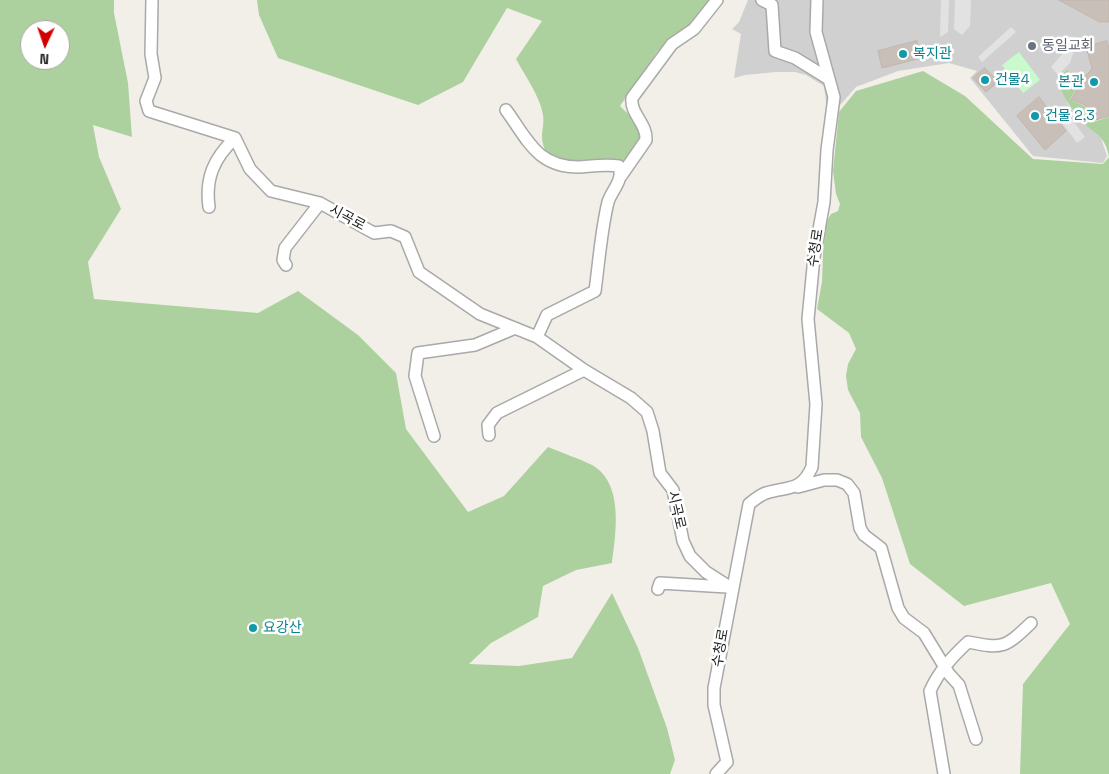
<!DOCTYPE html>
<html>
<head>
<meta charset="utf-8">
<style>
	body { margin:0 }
	#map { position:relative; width:1109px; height:774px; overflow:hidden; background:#f2efe9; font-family:"Space Grotesk",sans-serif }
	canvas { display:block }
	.north { position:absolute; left:20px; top:20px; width:50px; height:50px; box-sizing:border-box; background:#fff; border:1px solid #a7a7a7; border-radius:50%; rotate:183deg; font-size:14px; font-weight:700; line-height:20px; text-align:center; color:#222 }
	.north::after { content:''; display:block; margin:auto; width:18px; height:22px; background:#d40000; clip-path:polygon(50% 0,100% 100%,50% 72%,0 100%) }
</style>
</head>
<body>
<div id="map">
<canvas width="1109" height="774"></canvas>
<div class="north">N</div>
</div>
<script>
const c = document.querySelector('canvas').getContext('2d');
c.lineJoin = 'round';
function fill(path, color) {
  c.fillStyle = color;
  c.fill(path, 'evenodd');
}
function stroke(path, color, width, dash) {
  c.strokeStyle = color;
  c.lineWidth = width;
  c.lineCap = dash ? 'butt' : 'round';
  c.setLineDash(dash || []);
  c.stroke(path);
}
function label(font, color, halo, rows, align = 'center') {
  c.font = font + ' "Space Grotesk","Noto Sans KR",sans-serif';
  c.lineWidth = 5;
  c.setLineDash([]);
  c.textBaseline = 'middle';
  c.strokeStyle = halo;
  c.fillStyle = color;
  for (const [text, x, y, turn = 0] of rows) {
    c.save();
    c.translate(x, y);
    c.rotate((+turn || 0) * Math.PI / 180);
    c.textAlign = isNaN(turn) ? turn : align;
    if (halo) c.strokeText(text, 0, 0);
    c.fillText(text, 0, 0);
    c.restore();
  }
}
const religious = new Path2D(`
	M748,0H1109V117L1093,121L1084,106L1070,99L1078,86L1076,80L1067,69L1058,78L1068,104L1082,123L1088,126L1101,138L1107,156L1103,163L1033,156L970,78L977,71L949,63L898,71L856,87L828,119L824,86L806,75L795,72H776L745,75L734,78L741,34L732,29L739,22Z`);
const forest = new Path2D(`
	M0,0H114V13L128,83L132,137L93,125L99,157L121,209L88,262L94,299L258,313L298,291L358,335L396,373L406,429L468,512L504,496L548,447C562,453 578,458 592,465C624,483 616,533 612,563L576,570L543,586L538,617L491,643L469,664L519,666L572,658L612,593L638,648L667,728L675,760L670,774H0ZM30,30H60V60H30Z
	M257,0H709L689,29L674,36L657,52L620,106C634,120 640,122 641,143L623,162C594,155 576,169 546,153C538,133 545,130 543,115C540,96 525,76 516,59L542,21L507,8L463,82L418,105L278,58L259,15Z
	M1067,69L1078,86L1070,99L1084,106L1093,122L1109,117V774H1020L1023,684L1070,624L1051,583L964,606L910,564L882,478L861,437L860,413L848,390L846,376L848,364L856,349L849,333L817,309L822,282L824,226L831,214L838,211L840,204L836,194L833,171L839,112L856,91L923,71L965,96L1033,159L1103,164L1109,157C1105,134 1094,135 1081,120C1071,109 1061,94 1058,79Z`);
const park = new Path2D(`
	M1019,52L1040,80L1023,93L1002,65Z`);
const parking = new Path2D(`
	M941,0H949L948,32L940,37Z
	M955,0H971L970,26L962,35L954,29Z
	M1011,27L1016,32L982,62L978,57Z
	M1064,36L1075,37V47L1070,63L1058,75L1051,67L1064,52Z
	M1062,106L1085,137L1077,143L1055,113Z`);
const building = new Path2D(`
	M1059,0H1109V22H1100Z
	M917,41L921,58L882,68L878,51Z
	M1107,41L1109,48V116L1093,121L1085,105L1071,99L1079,87L1078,77L1087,75L1092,68L1086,47Z
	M985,68L998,82L986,92L973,78Z
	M1039,97L1066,131L1045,150L1017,116Z`);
const minor = new Path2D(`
	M152,0L151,54L155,78L146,101L149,111L235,138L250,169L271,191L320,203L374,233L391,231L405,237L419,272L480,314L537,337L584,370L631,398L647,412L653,431L660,473L673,490L683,541L690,556L706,572L731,588
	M762,0L772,5L775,51L795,58L829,79
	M506,110C528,140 537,167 579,167C593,166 605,164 619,166C624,180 612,190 608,202C601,231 599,262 595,291L547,315L537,337
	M621,176L646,140C647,123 630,114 632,98L672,44L694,29L717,0
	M209,207C205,178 214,158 235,138
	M286,265L283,260L285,248L320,203
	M489,435L488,425L497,413L584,370
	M434,436L415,376L418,353L475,345L513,329
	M798,487L824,480H837L847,484L854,493L860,528L864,535L881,548L898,608L904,618L924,633L949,674L959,685L976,739
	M658,589L660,583L727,587
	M716,774L727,762L714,705V688L749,504C754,500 760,495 766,493C788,486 801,492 812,467L816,404L808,319L814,257L824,202L827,150L834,97L816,32L817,0
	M944,774L930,691C939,671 952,657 968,642C1003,649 1005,648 1031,623`);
const markers = [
	[1032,46,5,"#6b7280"],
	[903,54,5,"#0f9aa8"],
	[985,80,5,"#0f9aa8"],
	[1094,82,5,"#0f9aa8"],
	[1035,116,5,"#0f9aa8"],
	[253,628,5,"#0f9aa8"]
];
const worshipNames = [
	["동일교회",1042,46]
];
const cultureNames = [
	["복지관",913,54],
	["건물4",995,80],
	["본관",1084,82,"right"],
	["건물 2,3",1045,116],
	["요강산",263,628]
];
const streetNames = [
	["시곡로",347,218,28],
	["수청로",816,248,-81],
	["시곡로",676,510,77],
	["수청로",721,648,-80]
];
fill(religious, '#d0d0d0');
fill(forest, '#add19e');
fill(park, '#c8facc');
fill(parking, '#e2e2e2');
fill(building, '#c7bfb8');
stroke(building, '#c4b6ab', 1);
stroke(minor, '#a9a9a9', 14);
stroke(minor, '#fff', 11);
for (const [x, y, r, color] of markers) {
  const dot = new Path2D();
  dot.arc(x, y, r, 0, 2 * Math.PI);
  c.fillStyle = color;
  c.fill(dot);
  stroke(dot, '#fff', 2);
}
label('14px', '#5b616d', '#fff', worshipNames, 'left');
label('14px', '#0d838f', '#fff', cultureNames, 'left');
label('14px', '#222', '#fff', streetNames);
</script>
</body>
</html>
